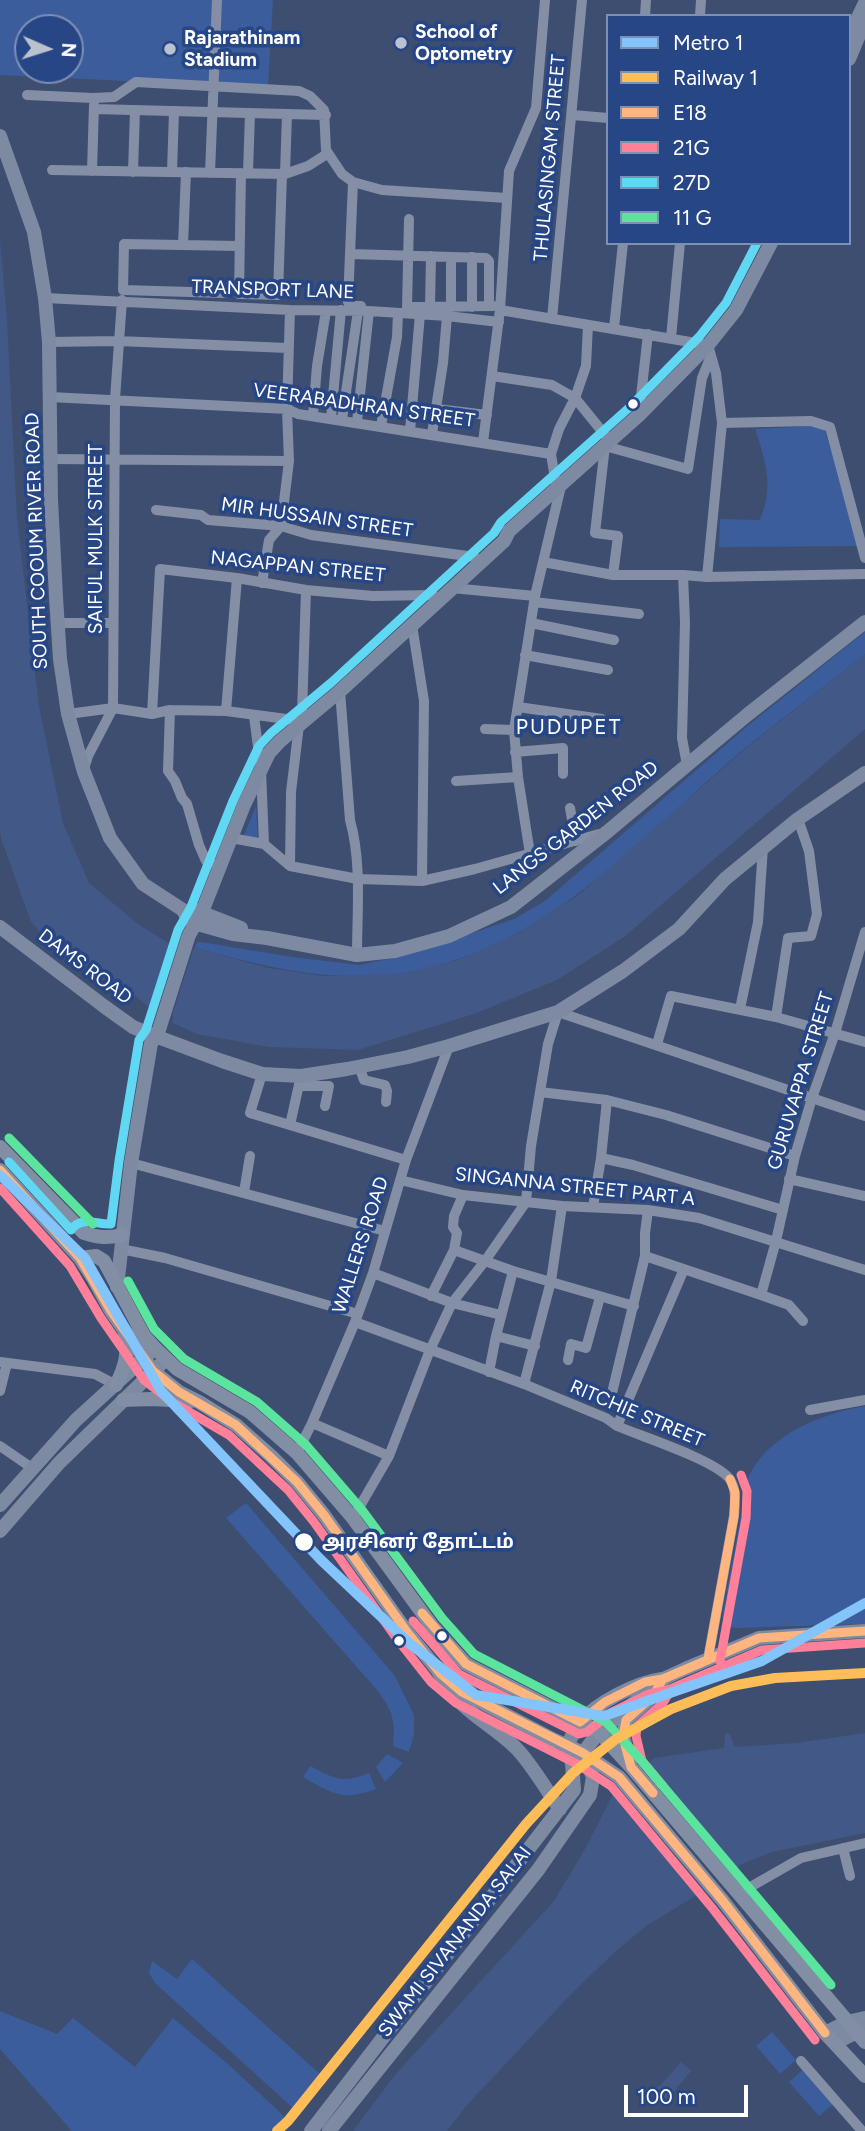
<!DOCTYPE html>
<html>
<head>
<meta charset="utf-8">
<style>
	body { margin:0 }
	#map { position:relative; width:865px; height:2131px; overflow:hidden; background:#3d4e70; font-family:Figtree,sans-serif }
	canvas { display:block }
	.legend { position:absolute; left:606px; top:14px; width:245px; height:231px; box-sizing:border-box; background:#274686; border:2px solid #7d90b6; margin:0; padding:9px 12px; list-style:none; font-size:21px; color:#fff }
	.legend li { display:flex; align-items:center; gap:14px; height:35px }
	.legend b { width:35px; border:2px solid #7d90b6 }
	.north { position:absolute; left:14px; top:14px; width:70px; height:70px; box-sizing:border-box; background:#274686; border:2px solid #7d90b6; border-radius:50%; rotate:93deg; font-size:19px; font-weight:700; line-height:28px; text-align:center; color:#fff }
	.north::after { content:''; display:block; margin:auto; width:24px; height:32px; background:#bbc1cd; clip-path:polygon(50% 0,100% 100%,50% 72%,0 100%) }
	.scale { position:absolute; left:624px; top:2085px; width:124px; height:32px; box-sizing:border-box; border:4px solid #fff; border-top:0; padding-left:9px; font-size:21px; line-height:24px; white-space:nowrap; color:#fff; -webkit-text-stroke:5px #274686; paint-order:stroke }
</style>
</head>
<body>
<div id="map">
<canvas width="865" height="2131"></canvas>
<ul class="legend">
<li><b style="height:9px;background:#83c4fc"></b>Metro 1</li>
<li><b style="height:9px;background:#ffbd5a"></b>Railway 1</li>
<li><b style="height:9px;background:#ffb580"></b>E18</li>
<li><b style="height:9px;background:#ff8098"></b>21G</li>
<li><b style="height:9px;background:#60d8f3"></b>27D</li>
<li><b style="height:9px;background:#5ae49d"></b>11 G</li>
</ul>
<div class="north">N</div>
<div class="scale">100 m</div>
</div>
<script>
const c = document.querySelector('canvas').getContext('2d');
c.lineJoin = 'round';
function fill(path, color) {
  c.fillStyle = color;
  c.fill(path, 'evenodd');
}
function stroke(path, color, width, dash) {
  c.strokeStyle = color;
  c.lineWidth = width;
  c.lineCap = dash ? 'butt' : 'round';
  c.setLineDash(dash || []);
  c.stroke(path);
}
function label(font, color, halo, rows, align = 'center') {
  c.font = font + ' Figtree,"Noto Sans Tamil",sans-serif';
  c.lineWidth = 7;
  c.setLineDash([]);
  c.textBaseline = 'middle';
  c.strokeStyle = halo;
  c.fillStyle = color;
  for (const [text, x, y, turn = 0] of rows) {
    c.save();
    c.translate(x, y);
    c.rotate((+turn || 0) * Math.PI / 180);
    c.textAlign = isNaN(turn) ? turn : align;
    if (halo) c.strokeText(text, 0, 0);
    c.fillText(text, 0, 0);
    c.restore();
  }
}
const green = new Path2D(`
	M0,0H273L268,86L209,85L0,75ZM28,28H70V70H28Z
	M816,426L825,431L861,546L719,547L720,519L760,520C774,486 766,462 755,429Z
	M865,632V654C825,686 784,717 744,749C648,830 561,934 435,966C423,969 411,973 398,974C323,982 267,967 195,948L197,942L207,943L292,957L359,965L394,958L429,948L514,919L545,901L751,723Z
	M256,806L258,840L243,838Z
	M865,1406V1624L737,1628L728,1627L723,1618V1611L748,1478C768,1434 821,1414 865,1406Z
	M246,1503L395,1676L414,1715V1735L409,1752L393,1746C396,1720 392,1710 377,1690L226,1518Z
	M387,1754L403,1763L385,1782L376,1767Z
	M310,1766C336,1779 341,1784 369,1773L376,1789C343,1801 332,1794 303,1777Z
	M192,1959L320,2074L294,2109L155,1983L149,1973L152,1961L177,1979Z
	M0,2011L57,2034L73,2018L135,2067L173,2018L229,2065L286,2118L271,2131H72L0,2049Z
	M772,2032L796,2060L780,2074L756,2046Z
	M808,2065L839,2099L819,2116L789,2082Z`);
const water = new Path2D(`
	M0,240L7,320L17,518L39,706L63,823L89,883L138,924L173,946L195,948L268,968L323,976L401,974L458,960L519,933L577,896L745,749L865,654V729L624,937L557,980L474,1014L358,1050L269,1047L197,1034L162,1018L138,998L64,958L31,922L2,841L0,831Z
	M729,1733L735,1747L796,1743L865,1733V1833L772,1852L742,1864L692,1898L646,1926L616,1951L574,1991L467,2105L447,2131H353L394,2076L554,1901L584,1851L613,1794L654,1758L724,1748L725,1734Z
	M681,2062L691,2071L667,2100L655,2089L658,2086H660Z`);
const pier = new Path2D(`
	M171,940L195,944L172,1016L174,1017L172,1022L154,1016L148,1010Z
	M644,1762L737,1872L704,1894L614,1788Z`);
const street = new Path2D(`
	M645,16L646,0
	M700,16L701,0
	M27,95L93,98L114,97L136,82L299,91L310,96L324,110L326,150L342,174L353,182L382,190L507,198
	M94,109L326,115
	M573,115L608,118
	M52,170L285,174L308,166L327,154
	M92,171L94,105
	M133,172L135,110
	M172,172L174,111
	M210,173L217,0
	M241,173L239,294L278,295L282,174
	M248,173L250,113
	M285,174L287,114
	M353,182L348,302L352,306H361
	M409,219L407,307L493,306
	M183,245L186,172
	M350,254L486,258L489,261V306
	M472,257V307
	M224,293L123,290L124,244L239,246
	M45,298L290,310L369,311L447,316L499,322
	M430,307L431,256
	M451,307V257
	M500,310L708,345L716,373L722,423L707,577
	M552,319L582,0
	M614,328L623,243
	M671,338L680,243
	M49,342L118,341L288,348
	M492,376L552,385L575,398L610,441
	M50,397L287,409L298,414L551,454
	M437,409L487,415
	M639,414L648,334
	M313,415L317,366L326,311
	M331,418L341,310
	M342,419L358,311
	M357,422L369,311
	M722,423L811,421L830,427L865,558
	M381,426L397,337L398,313
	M410,431L420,314
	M432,434L443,363L447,316
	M483,442L500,310L509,171L536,108L545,0
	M51,459L289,461
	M557,491L551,454L559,429L575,398L586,366L588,325
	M156,510L201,515L208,520L281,526L311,535L475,557
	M543,562L613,575H683L707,577L865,574
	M613,575L618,536L595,533L605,446L688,469L702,378L711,356
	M683,575L685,622L682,738L687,765
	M262,583L269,540L281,526L289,461L287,409L290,310
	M452,588L535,596
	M534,602L639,614
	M58,623H113
	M531,623L614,640
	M412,625L424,701L422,881
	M525,655L608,670
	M340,691L350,820C362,863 357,911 357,955
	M518,707L602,719
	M170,710L168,771L175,781L182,798L187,804L199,845L206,861L211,863
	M226,711L237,578
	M302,713L306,590
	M68,714L113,708L152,714L170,710L226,711L294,720
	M152,714L160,569L237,578L306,590L373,596L433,595
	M254,716L261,770L264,844L290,866L358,879L422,881L475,869L599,834
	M485,729L514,730
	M515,752L563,748V774
	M84,769L88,756L113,708L115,399L122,300
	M456,781L518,777
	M570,808L576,841
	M231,838L264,844
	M530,854L518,777L514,730L535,596L561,486
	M290,866L291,792L299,725
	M740,1009L758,922L763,847
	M776,1017L788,938L811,936L817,914L809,851L798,819
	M657,1044L671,996L776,1017L865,1042
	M359,1066L364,1080L385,1085L387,1091L386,1102
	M262,1074L250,1113L406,1160
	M299,1086H329L325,1106
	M540,1092L607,1100L666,1115L795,1156
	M290,1125L300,1080
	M601,1158L633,1165L783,1210
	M131,1163L385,1231
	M789,1179L865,1196
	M400,1180L463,1195L562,1206L648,1210L699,1218L865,1270
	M244,1192L250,1156
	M593,1207L601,1158L607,1100
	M121,1249L165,1258L358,1314
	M454,1250L513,1271L634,1306
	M645,1256L761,1295
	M373,1273L452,1303L501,1315
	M431,1296L454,1250L457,1233L453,1227L454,1216L463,1195
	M803,1321L789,1305L761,1295L776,1241L795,1156L812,1098L835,1033L865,932
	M355,1322L524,1384L606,1418L617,1426C643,1437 712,1459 729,1478C737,1488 735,1504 734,1516L708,1659
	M496,1336L535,1346
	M568,1360L571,1344L586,1348L600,1297
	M0,1362L95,1374L116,1385
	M489,1372L496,1336L513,1271
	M524,1384L551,1281L562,1206
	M0,1391L7,1363
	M611,1397L645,1256V1233L648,1210
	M810,1410L865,1400
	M312,1423L389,1456
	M617,1426L684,1269
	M0,1446L32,1468
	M297,1453L312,1423L355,1322L373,1273L406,1160L449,1046
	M353,1518L389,1456L430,1350L452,1303L485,1261L526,1202L531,1146L548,1044L558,1012L865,1116
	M843,1848L850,1876
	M738,1894L801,1858L865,1843
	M801,2061L862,2131`);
const secondary = new Path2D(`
	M852,30L865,3
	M849,59L865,21
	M0,136L34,232L45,298L49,342L51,499L56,597L60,659L68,714L84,772L110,838L143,884L183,910L188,919L201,925L233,934L267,938L357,955L395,951L449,936L511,907L607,832L747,715L865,622
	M195,910L241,928
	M0,927L105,1007L133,1027L147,1033L222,1061L262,1074L301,1076L347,1069L408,1057L449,1046L558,1012L623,971L679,929L725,879L798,819L865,773
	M117,1287L131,1163L151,1043L157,1036L189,935L202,912L244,805L269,753L279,742L340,691L504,541L509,531L639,415L708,345L736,310L771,243
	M0,1505L76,1420L155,1348
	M0,1531L59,1463L166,1359
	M439,1673C457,1710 488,1721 516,1748C531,1763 547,1791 560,1809
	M825,2033L847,2022L865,2018
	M835,2043L857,2032L865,2031
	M311,2131L574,1790L572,1763L567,1746C571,1739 574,1729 580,1722C598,1702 635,1683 662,1679
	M329,2131L538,1870L590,1795L593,1777L583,1753L599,1732L663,1679L685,1669L759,1638L865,1631`);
const primary = new Path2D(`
	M0,1147L84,1233C98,1238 108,1238 122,1235
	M0,1170L80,1258L93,1278L111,1311L153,1371L179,1392L199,1402L236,1425L272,1457L297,1482L324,1515L407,1632L440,1673L462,1692L554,1740L583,1753L619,1777L723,1901L825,2033L865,2076
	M80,1258L96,1256L104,1261L144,1336L155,1348L177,1369L250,1412L297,1453L353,1518L432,1626L466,1664L599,1732L631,1767L865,2042
	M116,1385C125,1367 129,1353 125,1333
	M123,1400L151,1399L191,1401
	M630,1762L623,1737L626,1720L654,1695L663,1679`);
const bus1 = new Path2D(`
	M0,1170L80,1258L111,1311L153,1371L179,1392L236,1425L297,1482L324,1515L407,1632L440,1673L462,1692L583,1753L619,1777L723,1901L825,2033
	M422,1613L466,1664L580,1722L605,1702L645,1682L663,1679L759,1638L865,1631
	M708,1659L734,1516L735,1492L730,1479
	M653,1793L631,1767L623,1737L626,1720L654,1695L661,1682`);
const bus2 = new Path2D(`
	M0,1188L70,1266L101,1318L144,1380L172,1402L229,1435L288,1490L314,1522L397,1639L431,1682L456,1703L577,1764L611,1786L713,1909L815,2040
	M413,1621L459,1674L579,1734L587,1732L612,1712L649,1694L668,1690L762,1650L865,1643
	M720,1661L746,1518L747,1491L741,1475
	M662,1785L642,1761L636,1736L637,1726L663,1703L672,1688`);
const bus3 = new Path2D(`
	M9,1162L71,1230C82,1215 96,1225 111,1224L119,1161L139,1040L146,1030L178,930L191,907L233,801L259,746L271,733L332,682L494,533L501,522L631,406L699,337L726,303L757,243`);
const bus4 = new Path2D(`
	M9,1138L93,1224
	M128,1281L154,1329L184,1359L257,1402L306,1445L362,1510L442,1618L474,1654L606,1722L640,1759L831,1985`);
const rail1 = new Path2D(`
	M277,2131L288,2121L526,1824L573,1773L616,1739L671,1709L731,1686L775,1678L865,1673`);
const metro1 = new Path2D(`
	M0,1175L85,1258L161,1391L321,1560L409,1643L476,1695L604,1716L762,1661L865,1603`);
const markers = [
	[401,43,7,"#bbc1cd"],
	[170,49,7,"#bbc1cd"],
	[633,404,6,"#fff"],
	[304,1542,10,"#fff"],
	[442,1636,6,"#fff"],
	[399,1641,6,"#fff"]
];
const poiNames = [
	["School of",415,32],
	["Optometry",415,54],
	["Rajarathinam",184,38],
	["Stadium",184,60]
];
const streetNames = [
	["THULASINGAM STREET",550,158,-85],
	["TRANSPORT LANE",273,290,2],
	["VEERABADHRAN STREET",364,406,8],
	["MIR HUSSAIN STREET",317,518,8],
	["SAIFUL MULK STREET",96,539,-90],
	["SOUTH COOUM RIVER ROAD",37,541,-92],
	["NAGAPPAN STREET",298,567,6],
	["LANGS GARDEN ROAD",576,828,-38],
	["DAMS ROAD",85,967,37],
	["GURUVAPPA STREET",801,1081,-73],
	["SINGANNA STREET PART A",575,1187,6],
	["WALLERS ROAD",361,1245,-72],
	["RITCHIE STREET",637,1414,23],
	["SWAMI SIVANANDA SALAI",455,1942,-52]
];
const stopNames = [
	["அரசினர் தோட்டம்",322,1542]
];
const neighbourhoodNames = [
	["PUDUPET",569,728]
];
fill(green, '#3c5d9c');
fill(water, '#425886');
fill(pier, '#3d4e70');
stroke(street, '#848fa6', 10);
stroke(secondary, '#7e8aa2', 14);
stroke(primary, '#828ea3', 14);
stroke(bus1, '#ffb580', 9);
stroke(bus2, '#ff8098', 9);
stroke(bus3, '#60d8f3', 9);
stroke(bus4, '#5ae49d', 9);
stroke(rail1, '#ffbd5a', 10);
stroke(metro1, '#83c4fc', 10);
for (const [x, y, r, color] of markers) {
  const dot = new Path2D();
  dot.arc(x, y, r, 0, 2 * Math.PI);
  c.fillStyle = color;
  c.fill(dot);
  stroke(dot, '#274686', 2.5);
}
label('bold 19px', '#fff', '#274686', poiNames, 'left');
label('19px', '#fff', '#274686', streetNames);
label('bold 19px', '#fff', '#274686', stopNames, 'left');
c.letterSpacing = '2px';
label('21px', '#fff', '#274686', neighbourhoodNames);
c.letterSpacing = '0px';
</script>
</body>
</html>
